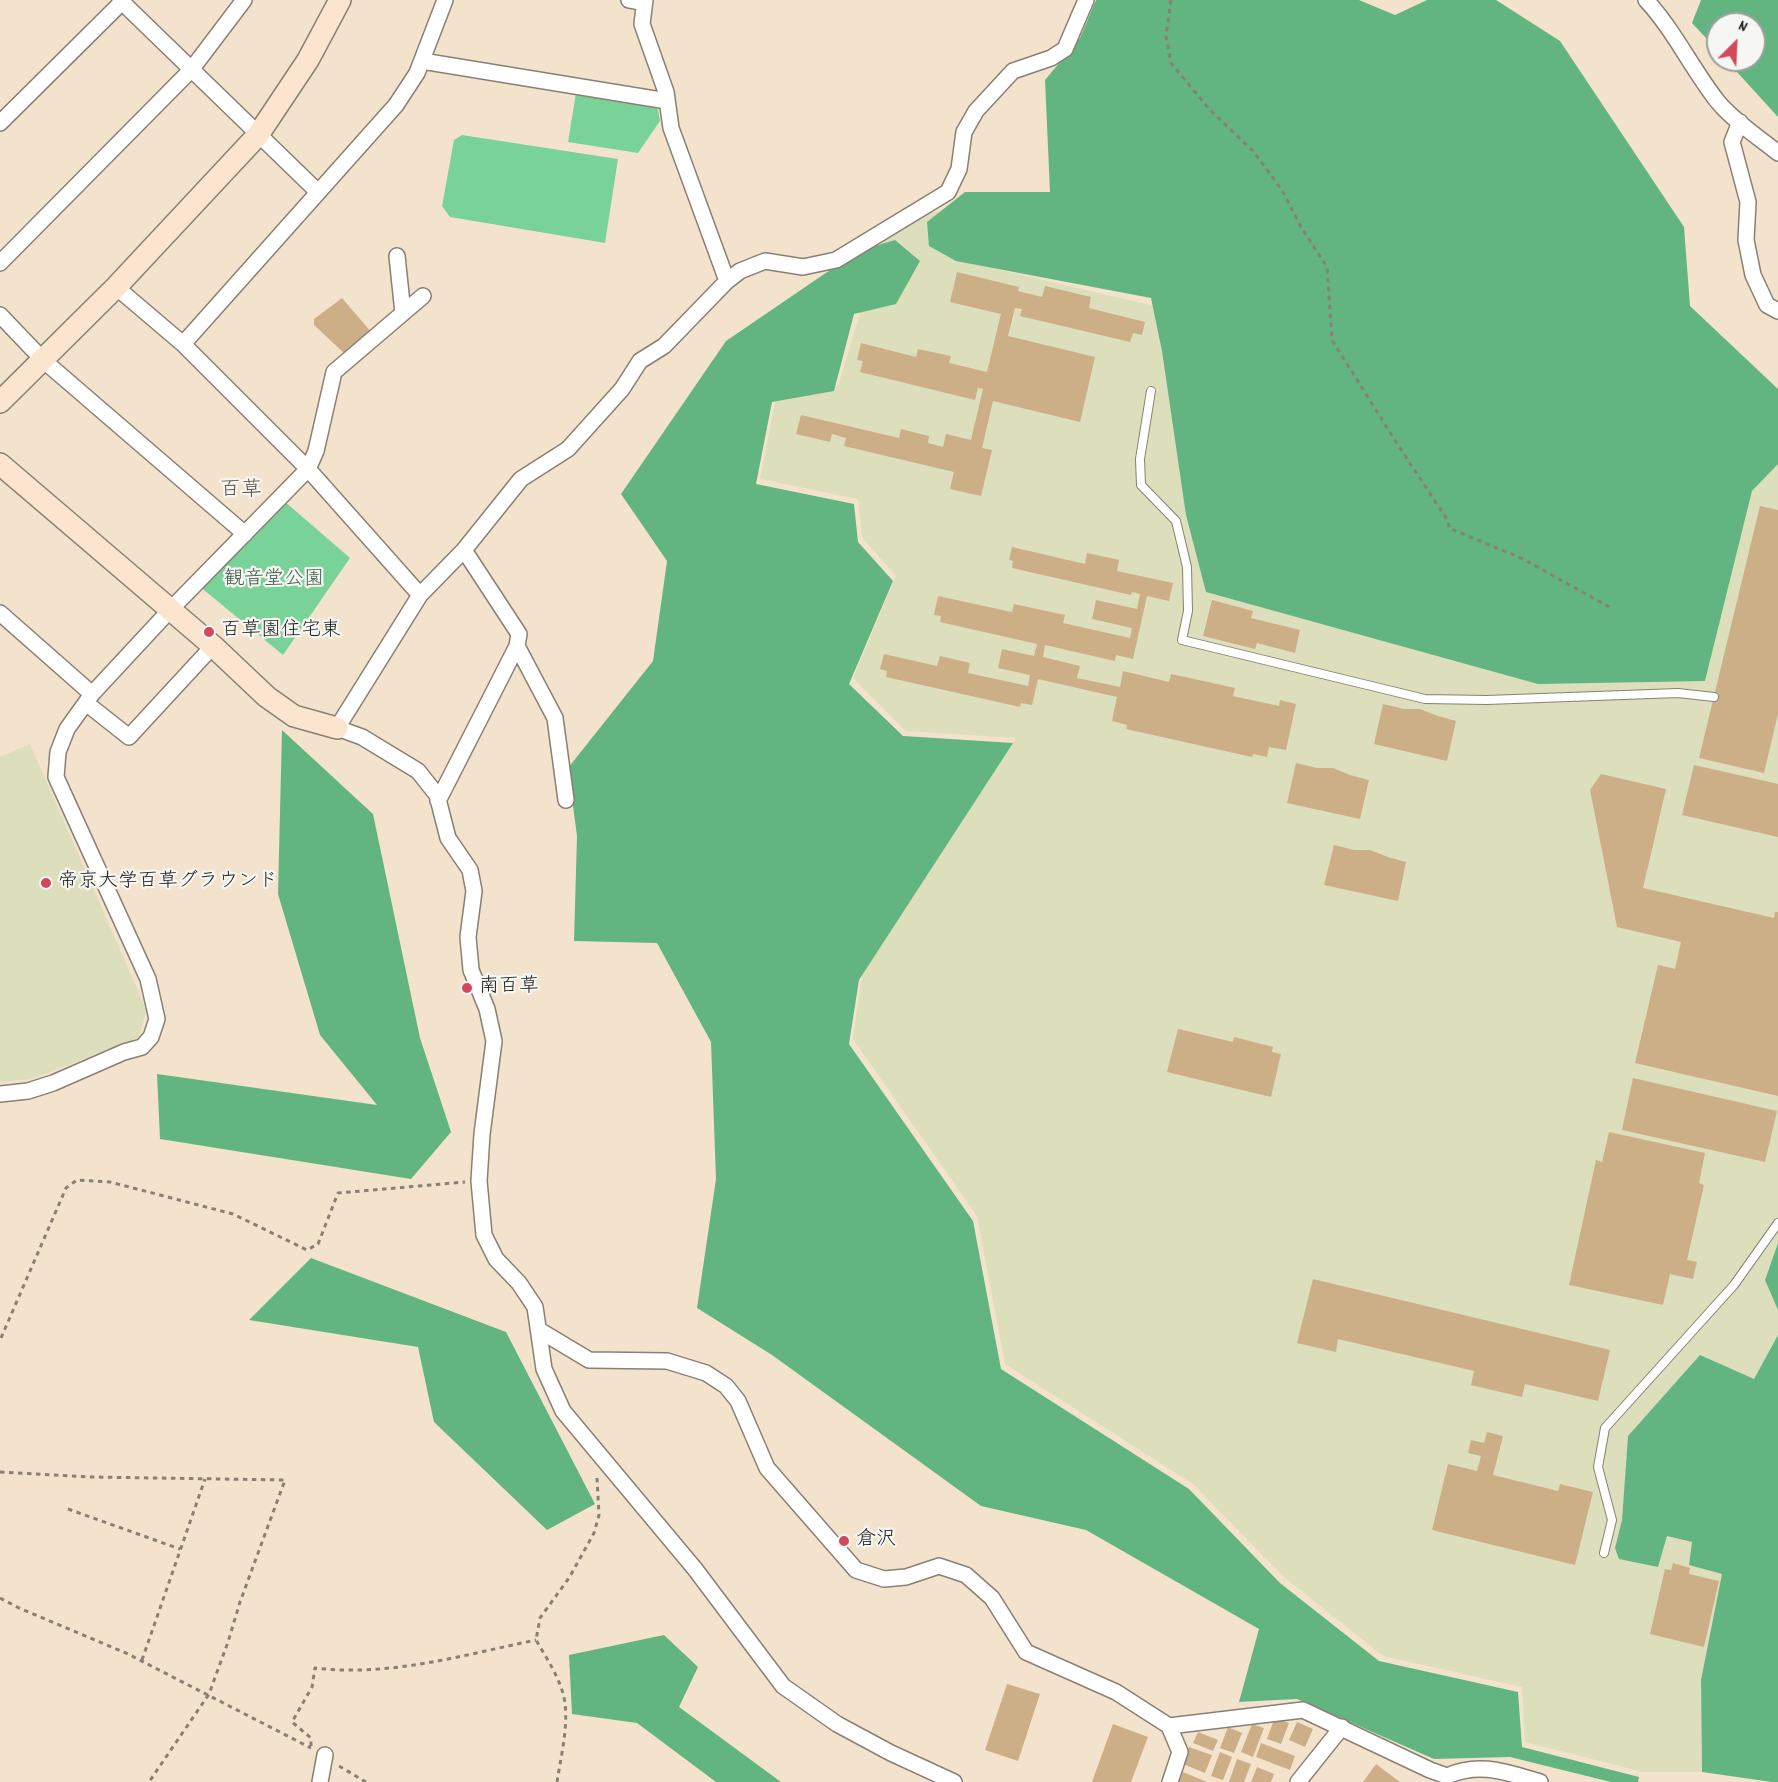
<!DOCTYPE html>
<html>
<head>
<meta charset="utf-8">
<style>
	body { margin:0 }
	#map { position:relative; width:1778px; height:1782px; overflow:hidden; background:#f4e3cc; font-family:Dekko,sans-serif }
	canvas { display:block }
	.north { position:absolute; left:1706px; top:12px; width:60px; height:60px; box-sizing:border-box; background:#f6f6f2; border:2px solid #9f9f9c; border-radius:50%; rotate:24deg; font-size:16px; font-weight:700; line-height:24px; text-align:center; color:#1c1c1c }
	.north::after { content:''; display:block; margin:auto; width:21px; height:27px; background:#d1495b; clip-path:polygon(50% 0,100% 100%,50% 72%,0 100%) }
</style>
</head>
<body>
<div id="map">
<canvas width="1778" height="1782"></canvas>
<div class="north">N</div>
</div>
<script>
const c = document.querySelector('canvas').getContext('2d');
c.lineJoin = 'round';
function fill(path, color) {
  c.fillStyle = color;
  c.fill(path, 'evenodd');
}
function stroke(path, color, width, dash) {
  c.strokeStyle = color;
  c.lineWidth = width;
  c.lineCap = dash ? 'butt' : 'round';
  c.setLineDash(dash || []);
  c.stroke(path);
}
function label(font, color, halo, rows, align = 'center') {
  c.font = font + ' Dekko,"Klee One",sans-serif';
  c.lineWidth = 4.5;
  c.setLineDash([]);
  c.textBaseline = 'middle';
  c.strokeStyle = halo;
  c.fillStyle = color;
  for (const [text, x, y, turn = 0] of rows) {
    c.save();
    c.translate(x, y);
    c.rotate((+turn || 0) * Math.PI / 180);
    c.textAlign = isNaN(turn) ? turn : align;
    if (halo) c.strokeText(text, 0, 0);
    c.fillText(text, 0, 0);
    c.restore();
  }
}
const built = new Path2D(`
	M939,211L974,230L970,263L1168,309L1206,592L1310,620L1705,681L1752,491L1778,464V1242L1765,1280L1778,1310V1335L1754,1379L1628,1436L1622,1520L1615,1548L1658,1567L1667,1536L1692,1542L1690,1565L1723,1574L1701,1680L1702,1772H1643L1525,1742L1522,1687L1383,1656L1284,1577L1193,1484L1005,1364L977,1216L853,1039L862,975L1016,738L906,731L853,678L896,576L862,537L858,499L760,479L776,397L838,386L883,238L913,218Z
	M30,744L146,1009L139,1037L32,1079L0,1082V757Z`);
const green = new Path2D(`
	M576,93L652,104L658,110L660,121L638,153L568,142Z
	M462,135L618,159L605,243L450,217L442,206L454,140Z
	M283,500L350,558L283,655L199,586Z`);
const forest = new Path2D(`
	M1096,0H1359L1395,15L1427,0H1496L1560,41L1684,227L1690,306L1778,389V464L1752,491L1705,681L1538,684L1206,592L1186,515L1162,351L1151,298L956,261L929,246L927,222L965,192H1050L1045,80L1080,38Z
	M1701,0H1778V117L1726,60H1754V24H1718V51L1692,23Z
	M895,240L920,261L896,304L854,314L834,391L772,402L756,484L854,504L858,542L893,581L849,684L903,736L1013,743L859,980L849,1044L973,1221L1001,1369L1189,1489L1280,1583L1379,1661L1518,1692L1522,1747L1639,1777L1638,1782H1611L1510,1757L1434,1759L1297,1699L1239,1702L1259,1629L1086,1530L981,1506L772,1355L697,1308L716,1179L711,1042L657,943L574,941L577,836L568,768L653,661L667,561L621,494L726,341L858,251Z
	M282,730L373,814L420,1038L451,1132L411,1179L160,1139L157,1074L377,1105L320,1035L278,894Z
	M1778,1243V1310L1765,1280Z
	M311,1258L506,1332L595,1504L547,1530L434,1422L418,1347L249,1320Z
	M1778,1335V1782H1772L1702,1772L1701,1680L1722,1574L1689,1565L1692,1542L1667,1536L1658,1567L1619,1559L1615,1548L1622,1520L1628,1436L1700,1355L1754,1379Z
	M664,1635L698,1667L679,1707L781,1782H716L637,1723L572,1714L569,1655Z`);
const building = new Path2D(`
	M957,272L1019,287L1018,291L1042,297L1045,286L1091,297L1089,308L1145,322L1142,335L1133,333L1130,342L1020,316L1022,309L1015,308L1008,336L1095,357L1080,422L993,401L982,448L992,450L981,496L950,489L954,472L844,446L846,438L832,434L830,442L796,434L801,415L899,438L901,429L929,436L928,443L943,447L946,434L971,440L983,389L978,388L975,400L860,372L863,361L857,360L861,343L916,357L918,349L951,356L949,363L987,372L1001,314L950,302Z
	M342,298L372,333L346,355L314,325V319Z
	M1760,506L1778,510V714L1764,773L1699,758Z
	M1012,547L1085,564L1087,553L1119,560L1117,571L1173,583L1169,601L1147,596L1133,659L1116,655L1115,661L1045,645L1043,657L1080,666L1077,678L1120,687L1123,671L1169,682L1171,674L1235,688L1233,696L1279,706L1280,700L1296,704L1286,750L1269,747L1267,757L1253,754L1252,757L1126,729L1127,725L1112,721L1117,697L1038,679L1032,705L1021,703L1020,707L886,677L887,671L880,669L884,654L937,666L940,656L970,663L968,673L1028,686L1030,675L998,668L1002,649L1034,656L1037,644L940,622L941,616L934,615L938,596L1012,612L1014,604L1065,615L1063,623L1130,638L1132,628L1092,619L1096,600L1137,609L1140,594L1132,592L1131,595L1012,568L1013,561L1009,560Z
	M1212,600L1253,611L1251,618L1300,630L1295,653L1257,643L1255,649L1203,636Z
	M1383,704L1404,709H1420L1438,716L1456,721L1447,761L1374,744Z
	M1296,763L1317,768H1333L1350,775L1369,780L1360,819L1287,803Z
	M1694,765L1778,784V837L1682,815Z
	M1601,774L1666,789L1643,888L1774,918L1775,912H1778V1096L1635,1063L1658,965L1675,969L1681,942L1617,927L1590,790Z
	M1334,845L1354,850H1370L1388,857L1406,862L1398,901L1324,885Z
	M1178,1029L1233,1042L1234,1037L1273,1047L1272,1052L1281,1054L1271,1097L1167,1072Z
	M1633,1078L1777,1111L1765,1162L1622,1130Z
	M1609,1132L1705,1153L1699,1183L1704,1185L1687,1260L1697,1262L1693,1279L1670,1274L1663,1305L1569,1285L1596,1160L1602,1162Z
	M1313,1279L1610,1350L1598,1401L1525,1384L1522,1397L1471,1385L1474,1371L1338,1339L1336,1352L1297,1343Z
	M1487,1432L1503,1436L1493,1475L1558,1491L1560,1484L1593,1492L1575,1565L1432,1530L1448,1464L1477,1471L1481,1456L1468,1453L1471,1440L1484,1443Z
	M1673,1563L1690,1568L1689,1574L1719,1581L1704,1647L1650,1634L1665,1569L1671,1570Z
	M1007,1684L1040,1694L1018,1761L985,1750Z
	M1275,1717L1289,1723L1281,1744L1267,1739Z
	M1297,1722L1313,1729L1305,1747L1289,1740Z
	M1113,1724L1148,1737L1131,1782H1092Z
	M1252,1724L1264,1728L1253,1757L1241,1752Z
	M1228,1727L1242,1733L1234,1753L1220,1748Z
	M1198,1732L1218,1740L1213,1751L1193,1743Z
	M1261,1743L1295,1756L1290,1770L1256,1757Z
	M1189,1747L1212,1755L1205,1773L1183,1764Z
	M1220,1752L1232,1757L1223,1780L1211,1776Z
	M1237,1759L1251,1764L1244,1782H1229Z
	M1376,1764L1400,1782H1363Z
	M1257,1767L1274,1774L1271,1782H1251Z
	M1183,1772L1207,1782H1179Z`);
const path = new Path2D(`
	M1171,0L1166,36L1171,63L1210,110L1253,151L1282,190L1301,227L1327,267L1332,340L1398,445L1448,521L1449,528L1523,559L1613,609
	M1,1338L66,1188L77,1180L110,1182L233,1214L307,1250L318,1244L338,1193L465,1182
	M0,1472L92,1477L285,1480L240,1602L228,1642L209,1694L149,1782
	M68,1509L180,1549
	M0,1598L19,1608L126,1653L311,1748
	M142,1660L205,1479
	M311,1746V1738L292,1722L312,1687L315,1668C390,1677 463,1655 536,1640
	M339,1766L366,1782
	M557,1782C561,1756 568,1729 565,1703C562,1681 547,1659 536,1640L540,1618L569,1578L594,1533L599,1515L597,1478`);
const lane = new Path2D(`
	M1151,391L1140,459L1141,485L1176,521L1187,567L1188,611L1182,640L1425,699L1487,700L1678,693L1714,697
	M1604,1553L1612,1520L1598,1467L1605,1428L1734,1285L1778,1223`);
const street = new Path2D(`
	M120,0L318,192
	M629,0L644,3
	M645,0L642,24L666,92L671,128L727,281
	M1646,0C1674,30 1692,69 1718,102C1734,121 1758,137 1778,153
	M422,61L667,101
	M1740,122L1732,142L1748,202L1746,240L1753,275L1767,305L1778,311
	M0,123L124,0
	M397,256L403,313
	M0,263L191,70L244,0
	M116,287L183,344L308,469L420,595
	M0,315L43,360L245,534
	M183,344L396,105L417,73L445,0
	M0,613L92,694
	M517,646L555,718L566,800
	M86,703L129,737L213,646
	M438,801L517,646L519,634L464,550
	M0,1094L28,1091L53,1083L124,1052L142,1047L151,1037L157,1019L148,979L56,777L58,752L67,729L92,694L170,610L308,469L316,451L334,372L423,296
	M539,1330L589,1360L667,1361L706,1373L726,1386L738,1401L767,1468L856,1570L884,1579L906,1577L939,1566L966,1575L992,1598L1026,1652L1116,1692L1169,1726L1180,1752L1170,1782
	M1169,1726L1303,1710L1430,1770L1447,1776C1480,1761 1508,1773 1540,1782
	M320,1782L325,1755
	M954,1782L891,1753L837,1724L783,1686L695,1569L563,1411L544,1369L535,1307L519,1283L496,1259L484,1235L479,1181L482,1134L494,1041L487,1009L471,970L468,937L474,891L470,870L448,838L437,795L418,771L362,737L337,728L420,595L464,550L521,479L568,449L622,389L640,361L664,346L727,281L740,271L765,261L803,267L836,260L948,192L959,169L964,132L976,111L1013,71L1051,58L1065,49L1086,0
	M1298,1782L1342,1727`);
const secondary = new Path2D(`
	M0,402L116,287L258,135L308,60L340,0
	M0,464L213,646L267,697L294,716L337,728`);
const markers = [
	[209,632,6,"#d1495b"],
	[46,883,6,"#d1495b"],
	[467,988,6,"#d1495b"],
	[844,1541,6,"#d1495b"]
];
const parkNames = [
	["観音堂公園",274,581]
];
const poiNames = [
	["百草園住宅東",221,632],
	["帝京大学百草グラウンド",58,883],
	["南百草",479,988],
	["倉沢",856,1541]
];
const neighbourhoodNames = [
	["百草",241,492]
];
fill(built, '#dcdebc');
fill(green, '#79d399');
fill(forest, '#62b581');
fill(building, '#cdaf87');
stroke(lane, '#888074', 10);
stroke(street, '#888074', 18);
stroke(secondary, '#888074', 24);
stroke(path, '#888074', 3, [4.5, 4.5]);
stroke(lane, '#fff', 8);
stroke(street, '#fff', 15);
stroke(secondary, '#fce5cf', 21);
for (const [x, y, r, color] of markers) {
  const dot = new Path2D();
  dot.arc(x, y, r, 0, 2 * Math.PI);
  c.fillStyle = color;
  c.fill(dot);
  stroke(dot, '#f6f6f2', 2);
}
label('20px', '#3d5c48', '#f6f6f2', parkNames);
label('20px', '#1c1c1c', '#f6f6f2', poiNames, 'left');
label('21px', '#5a4f41', '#f6f6f2', neighbourhoodNames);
</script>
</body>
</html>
